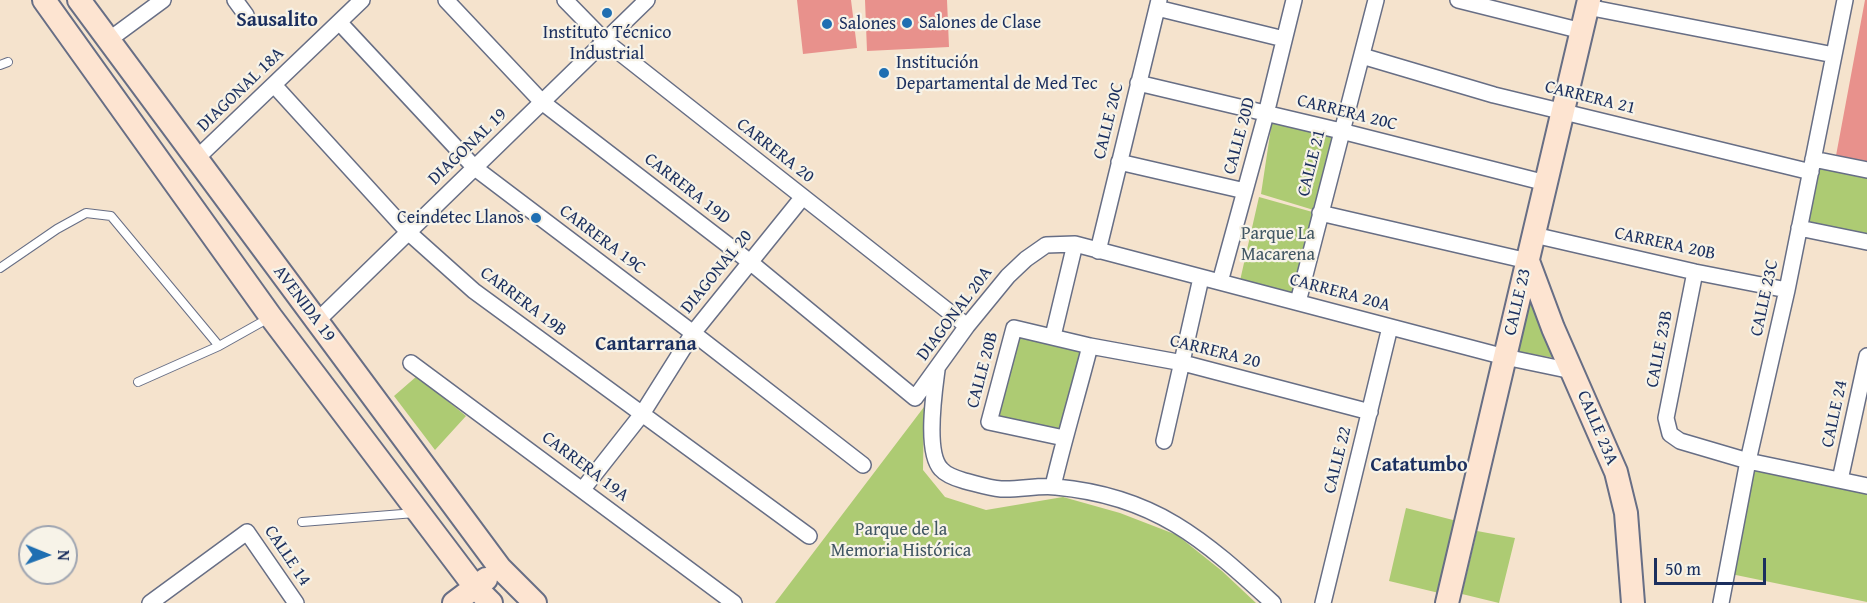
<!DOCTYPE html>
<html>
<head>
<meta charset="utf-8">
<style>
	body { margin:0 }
	#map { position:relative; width:1867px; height:603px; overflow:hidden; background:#f5e3cd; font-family:"Gentium Book Plus",serif }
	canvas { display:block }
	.north { position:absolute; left:18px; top:525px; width:60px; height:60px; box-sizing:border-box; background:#f7f3e8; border:2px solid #9fa5b1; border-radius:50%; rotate:91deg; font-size:16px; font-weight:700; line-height:24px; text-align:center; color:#1b2f5e }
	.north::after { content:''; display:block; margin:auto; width:21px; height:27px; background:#1f6fb2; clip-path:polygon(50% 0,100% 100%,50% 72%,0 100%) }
	.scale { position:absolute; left:1654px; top:558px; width:112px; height:27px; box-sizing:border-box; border:3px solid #1b2f5e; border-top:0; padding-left:8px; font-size:18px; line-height:21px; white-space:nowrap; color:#1b2f5e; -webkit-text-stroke:4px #f7f3e8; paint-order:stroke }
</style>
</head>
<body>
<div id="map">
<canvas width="1867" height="603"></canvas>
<div class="north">N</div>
<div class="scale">50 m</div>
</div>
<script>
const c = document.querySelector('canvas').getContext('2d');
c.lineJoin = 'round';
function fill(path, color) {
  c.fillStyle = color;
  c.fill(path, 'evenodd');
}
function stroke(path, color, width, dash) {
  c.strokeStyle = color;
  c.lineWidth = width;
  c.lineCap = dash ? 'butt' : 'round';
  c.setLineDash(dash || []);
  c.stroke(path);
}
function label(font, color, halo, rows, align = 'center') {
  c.font = font + ' "Gentium Book Plus",serif';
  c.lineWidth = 4.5;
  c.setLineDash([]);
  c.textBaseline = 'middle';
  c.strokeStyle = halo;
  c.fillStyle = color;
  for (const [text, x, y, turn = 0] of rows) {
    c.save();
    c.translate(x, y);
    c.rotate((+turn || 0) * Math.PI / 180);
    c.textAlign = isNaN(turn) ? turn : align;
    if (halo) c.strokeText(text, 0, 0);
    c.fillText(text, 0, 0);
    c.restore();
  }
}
const green = new Path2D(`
	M1272,121L1334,135L1317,211L1261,194Z
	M1820,167L1867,178V236L1808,222Z
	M1259,197L1316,213L1295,299L1239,285Z
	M1526,291L1555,358L1508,350Z
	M1017,332L1087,349L1062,430L992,419Z
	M417,376L466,416L435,450L394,396Z
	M924,407L923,470L945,497L986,510L1063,497L1120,513L1177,535L1222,571L1256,603H775Z
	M1753,470L1867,492V602L1731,574Z
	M1406,508L1457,521L1439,593L1389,581Z
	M1477,531L1515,538L1499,603L1462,594Z`);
const building = new Path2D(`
	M797,0H851L857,48L803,54Z
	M865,0H947L949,47L867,51Z
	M1865,0H1867V167L1835,161Z`);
const lane = new Path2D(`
	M0,65L8,62
	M0,268L57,229L86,213L111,216L219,346
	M138,382L219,346L269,318
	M302,522L415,513`);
const street = new Path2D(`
	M235,0L246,15
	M446,0L542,102L750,262L915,398L967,326L1008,276L1026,259L1046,245L1075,244L1505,357L1572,371
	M565,0L605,41L967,326
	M1458,0L1582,31
	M1587,7L1834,55
	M1157,8L1284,39
	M339,22L475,168L693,333L863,465
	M110,39L163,0
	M1362,56L1494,95L1811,172
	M1138,83L1341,131L1546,183
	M274,85L408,232L474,291L809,536
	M197,158L362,0
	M1813,159L1867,170
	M1119,162L1245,191
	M1320,213L1528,261
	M1799,228L1867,242
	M1534,235L1695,272L1787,290
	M1098,251L1159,0
	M1695,272L1666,418L1670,434L1680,441L1748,461L1867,486
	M1220,282L1266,114L1294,0
	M1298,302L1376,0
	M316,322L647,0
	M1053,336L1075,244
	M411,363L734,603
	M937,370C934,393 925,452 941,469C947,476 958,479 965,481C977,484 989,488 1001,489C1020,490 1038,485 1056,487C1155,496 1203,539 1273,603
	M1064,438L989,422L1014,328L1090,346L1183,363L1370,412
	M1164,441L1201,278
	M1840,480L1867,356
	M1053,486C1064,439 1078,393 1090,346
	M583,489L642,414L693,333L802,198
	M150,603L247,532L296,603
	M1323,603L1390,327
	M1721,603L1748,461L1787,290L1845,0`);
const secondary = new Path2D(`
	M44,0L271,317L475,587L491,603
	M79,0L500,568L535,603
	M1528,261L1553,328L1616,472L1626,513L1633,603
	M454,603L486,579
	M1447,603L1589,0`);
const markers = [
	[607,13,6,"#1f6fb2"],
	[907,23,6,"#1f6fb2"],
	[827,24,6,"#1f6fb2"],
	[884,73,6,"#1f6fb2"],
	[536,218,6,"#1f6fb2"]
];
const poiNames = [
	["Salones de Clase",919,23],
	["Salones",839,24],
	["Instituto Técnico",607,33,"center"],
	["Industrial",607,54,"center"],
	["Institución",896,63],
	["Departamental de Med Tec",896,84],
	["Ceindetec Llanos",524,218,"right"]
];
const streetNames = [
	["DIAGONAL 18A",241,90,-44],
	["CARRERA 21",1590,98,14],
	["CARRERA 20C",1347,113,14],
	["CALLE 20C",1109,121,-76],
	["CALLE 20D",1240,136,-75],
	["DIAGONAL 19",468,147,-44],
	["CARRERA 20",775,151,38],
	["CALLE 21",1312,163,-76],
	["CARRERA 19D",687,189,38],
	["CARRERA 19C",602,240,37],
	["CARRERA 20B",1665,244,12],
	["DIAGONAL 20",717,272,-51],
	["CARRERA 20A",1340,293,15],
	["CALLE 23C",1765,298,-78],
	["CARRERA 19B",523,302,37],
	["CALLE 23",1518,302,-77],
	["AVENIDA 19",304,304,53],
	["DIAGONAL 20A",955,314,-53],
	["CALLE 23B",1660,349,-79],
	["CARRERA 20",1215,352,14],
	["CALLE 20B",983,370,-75],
	["CALLE 24",1835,414,-78],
	["CALLE 23A",1597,428,67],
	["CALLE 22",1338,460,-76],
	["CARRERA 19A",585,467,37],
	["CALLE 14",287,556,56]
];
const parkNames = [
	["Parque La",1278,234],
	["Macarena",1278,255],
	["Parque de la",901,530],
	["Memoria Histórica",901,551]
];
const neighbourhoodNames = [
	["Sausalito",277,21],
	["Cantarrana",646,345],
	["Catatumbo",1419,466]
];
fill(green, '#adcb73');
fill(building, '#e8918c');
stroke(lane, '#676e85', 10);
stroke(street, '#676e85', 18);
stroke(secondary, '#676e85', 26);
stroke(lane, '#fff', 8);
stroke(street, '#fff', 15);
stroke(secondary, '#fde4d1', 22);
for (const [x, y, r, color] of markers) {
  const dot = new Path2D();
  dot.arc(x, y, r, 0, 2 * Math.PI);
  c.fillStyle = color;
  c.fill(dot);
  stroke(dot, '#f7f3e8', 2);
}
label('18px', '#1b2f5e', '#f7f3e8', poiNames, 'left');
label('18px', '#1b2f5e', '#f7f3e8', streetNames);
label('18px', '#405663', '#f7f3e8', parkNames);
label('bold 20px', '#1b2f5e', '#f7f3e8', neighbourhoodNames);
</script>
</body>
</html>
